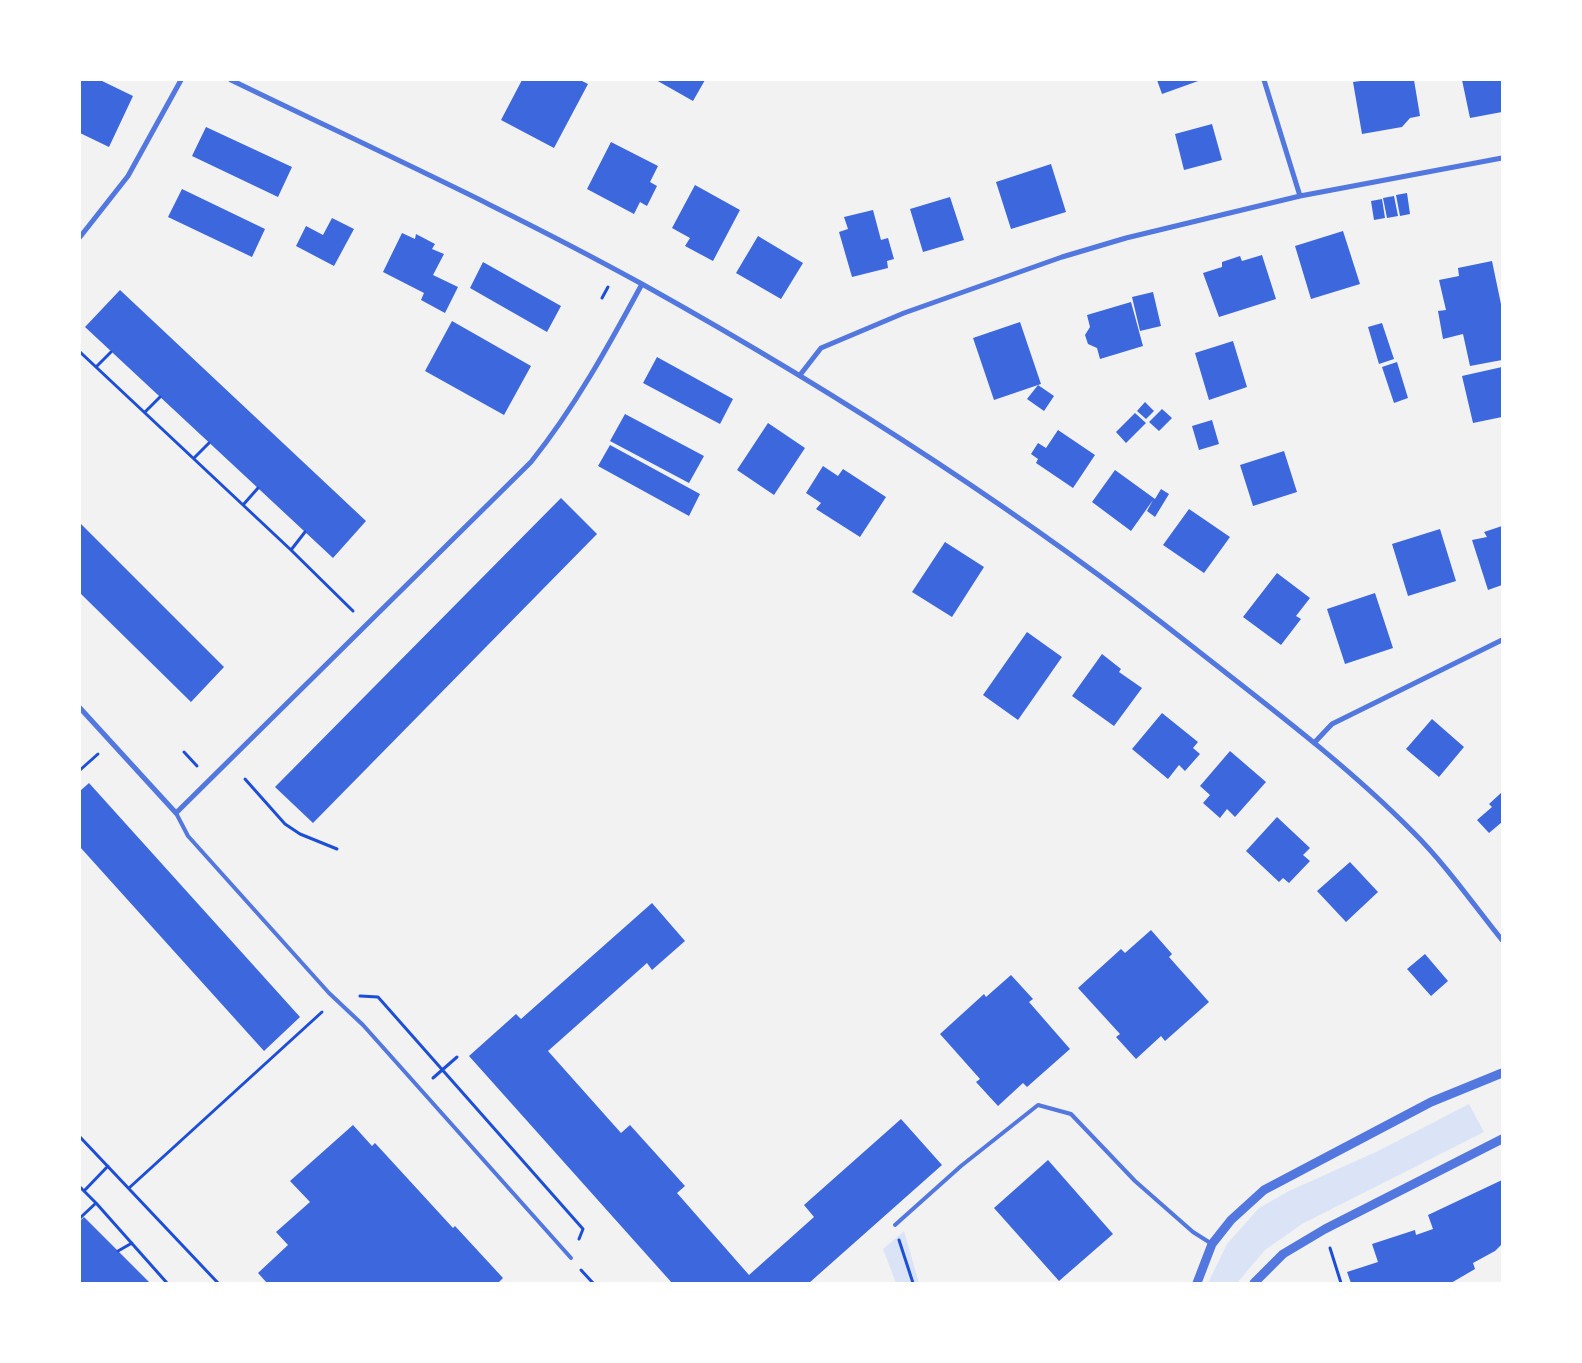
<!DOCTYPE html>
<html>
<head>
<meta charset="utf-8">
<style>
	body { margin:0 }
	#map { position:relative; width:1582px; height:1363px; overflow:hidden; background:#f2f2f2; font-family:Jost,sans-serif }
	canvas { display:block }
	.frame { position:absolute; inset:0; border:81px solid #fff; pointer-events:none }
</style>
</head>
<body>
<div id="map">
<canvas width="1582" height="1363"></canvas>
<div class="frame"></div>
</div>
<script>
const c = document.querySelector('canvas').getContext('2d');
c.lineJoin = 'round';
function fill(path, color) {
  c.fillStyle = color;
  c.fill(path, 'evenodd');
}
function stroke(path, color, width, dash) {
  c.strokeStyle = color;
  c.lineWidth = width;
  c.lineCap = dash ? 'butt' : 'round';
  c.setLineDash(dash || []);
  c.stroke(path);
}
const green = new Path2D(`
	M1469,1104L1484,1132L1302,1224L1265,1250L1237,1283H1208L1227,1244L1259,1208L1289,1191L1378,1151Z
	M904,1231L919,1283H896L883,1249Z`);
const building = new Path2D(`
	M80,80H100L133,96L109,147L80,133Z
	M522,80H580L588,84L554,148L501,120Z
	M656,80H705L693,101Z
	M1157,80H1201L1162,94Z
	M1368,80H1414L1420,116L1410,118L1402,127L1362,134L1353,82Z
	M1462,80H1502V112L1470,118Z
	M1212,124L1222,160L1184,170L1175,134Z
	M206,127L292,167L278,197L192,156Z
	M611,142L658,166L650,182L657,186L647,206L640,202L634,214L587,189Z
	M1051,164L1066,212L1011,229L996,182Z
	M695,185L740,210L713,261L685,246L690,238L672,228Z
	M182,189L265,229L252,257L168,217Z
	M1407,193L1410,214L1400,216L1396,195Z
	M1394,196L1398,216L1387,218L1383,198Z
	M950,197L964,240L923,252L910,209Z
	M1382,199L1385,218L1374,220L1371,201Z
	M873,210L881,240L888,238L894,259L887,261L888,268L852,277L839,232L848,229L844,217Z
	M332,218L354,229L334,266L296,246L306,226L323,235Z
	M1343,231L1360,284L1311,299L1295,246Z
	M402,233L415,239L416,234L435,244L432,249L444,254L433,275L458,287L445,313L421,300L424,293L383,272Z
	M758,236L803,263L781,299L736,273Z
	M1262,255L1276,299L1219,317L1203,273L1222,267V262L1240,256L1242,261Z
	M1492,261L1502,309V360L1470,366L1463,334L1443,339L1438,311L1446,310L1439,280L1459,276L1458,268Z
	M483,262L561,306L547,332L470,288Z
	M120,290L366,521L333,558L85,327Z
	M1153,292L1161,326L1140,331L1132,297Z
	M1131,302L1143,346L1100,359L1097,348L1088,344L1085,335L1090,327L1087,315Z
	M452,321L531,366L504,415L425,371Z
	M1020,322L1041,384L1038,385L1054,396L1044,411L1027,399L1038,385L994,400L973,338Z
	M1382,323L1394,359L1379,364L1368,327Z
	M1233,341L1247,387L1209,400L1195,353Z
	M657,357L733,399L720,424L643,383Z
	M1397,362L1408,398L1394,403L1382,367Z
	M1502,367V417L1473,423L1462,376Z
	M1145,402L1154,411L1146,419L1137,411Z
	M1162,409L1172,418L1159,431L1149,422Z
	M1135,413L1146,423L1126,443L1116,432Z
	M625,414L704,456L689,483L610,441Z
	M1212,420L1219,444L1199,450L1192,426Z
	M768,423L805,448L774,495L737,470Z
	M1058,430L1095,455L1073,488L1036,463L1038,459L1031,454L1038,443L1046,448Z
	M610,445L700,494L689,516L598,466Z
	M1284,451L1297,492L1253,506L1240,465Z
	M823,466L838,476L843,469L886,497L860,537L816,509L821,503L806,493Z
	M1115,470L1155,499L1161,489L1169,494L1155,517L1147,511L1153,500L1131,531L1092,502Z
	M561,498L597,534L313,823L275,787Z
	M1189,509L1230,537L1204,573L1163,545Z
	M80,523L224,667L191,702L80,593Z
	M1502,526V585L1488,590L1472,540L1487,537L1484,532Z
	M1440,529L1456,581L1408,596L1392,544Z
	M945,542L984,567L952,617L912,592Z
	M1277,573L1310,598L1296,616L1301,619L1281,645L1243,617Z
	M1375,593L1393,648L1345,664L1327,609Z
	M1027,632L1062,657L1018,720L983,695Z
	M1102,654L1121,669L1119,672L1142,688L1114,726L1072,696Z
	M1162,713L1198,742L1193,748L1200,754L1185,771L1179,765L1168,779L1132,749Z
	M1432,719L1464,747L1439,777L1406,749Z
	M1230,751L1266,782L1235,817L1227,809L1220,818L1203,803L1210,795L1200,786Z
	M89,783L300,1017L264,1051L80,847V791Z
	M1502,792V822L1489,833L1477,820L1492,807L1489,804Z
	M1277,817L1310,848L1303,855L1310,861L1289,883L1283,878L1279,882L1246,851Z
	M1350,862L1378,892L1346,922L1317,891Z
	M652,903L685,941L652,970L647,963L548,1051L621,1133L630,1125L685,1186L677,1193L749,1275L814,1217L804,1205L901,1119L942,1165L809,1283H672L469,1056L516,1014L521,1019Z
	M1151,930L1172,954L1169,957L1209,1002L1165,1041L1161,1036L1136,1059L1116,1037L1120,1034L1078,988L1121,949L1125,953Z
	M1425,954L1448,981L1431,996L1407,969Z
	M1011,975L1033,999L1029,1002L1070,1049L1027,1087L1023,1083L998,1106L976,1082L980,1079L940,1034L984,994L986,997Z
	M353,1125L372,1146L375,1143L453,1228L455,1226L503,1278L498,1283H267L258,1273L288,1245L276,1232L310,1202L290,1181Z
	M1048,1160L1113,1234L1059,1281L994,1208Z
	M1502,1180V1244L1495,1251L1473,1263L1475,1269L1451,1283H1351L1347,1272L1378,1262L1372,1244L1415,1230L1416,1235L1433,1229L1428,1215Z
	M84,1217L150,1283H80V1221Z`);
const path = new Path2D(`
	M602,298L608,287
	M80,352L291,550L353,611
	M96,367L111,352
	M145,412L160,397
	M194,458L209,443
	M243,505L258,488
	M291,550L305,532
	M184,752L197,766
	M80,770L98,754
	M245,779L285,824L300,834L337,849
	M360,996L378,997L583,1229L579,1239
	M433,1078L457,1057
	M80,1137L218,1283
	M80,1187L96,1203
	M129,1188L322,1012
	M84,1191L108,1166
	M80,1218L96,1203L167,1283
	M899,1240L913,1283
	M1330,1248L1341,1283
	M118,1251L132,1243
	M581,1270L593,1283`);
const service = new Path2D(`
	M176,813L188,836L329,993L363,1025L571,1258
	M895,1225L961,1166L1038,1105L1071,1114L1135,1181L1193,1232L1212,1244`);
const minor = new Path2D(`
	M231,80C369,147 508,210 642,284C834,391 1021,511 1193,647C1268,706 1346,764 1413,832C1446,865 1473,904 1502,940
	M1264,80L1300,196
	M80,237L128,176L181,80
	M800,375L821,348L904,313L1062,257L1126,238L1300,196L1502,158
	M80,708L176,813L531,462C575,407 609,345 642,284
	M1314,743L1332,724L1502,640`);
const tertiary = new Path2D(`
	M1197,1283L1212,1244L1231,1220L1264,1190L1431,1102L1502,1073
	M1254,1283L1283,1254L1325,1229L1502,1139`);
fill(green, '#dbe4f7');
fill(building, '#3d67dc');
stroke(path, '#1d4ed8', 3);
stroke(service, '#5277de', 4);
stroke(minor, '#5277de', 5);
stroke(tertiary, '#5277de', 9);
</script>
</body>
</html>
